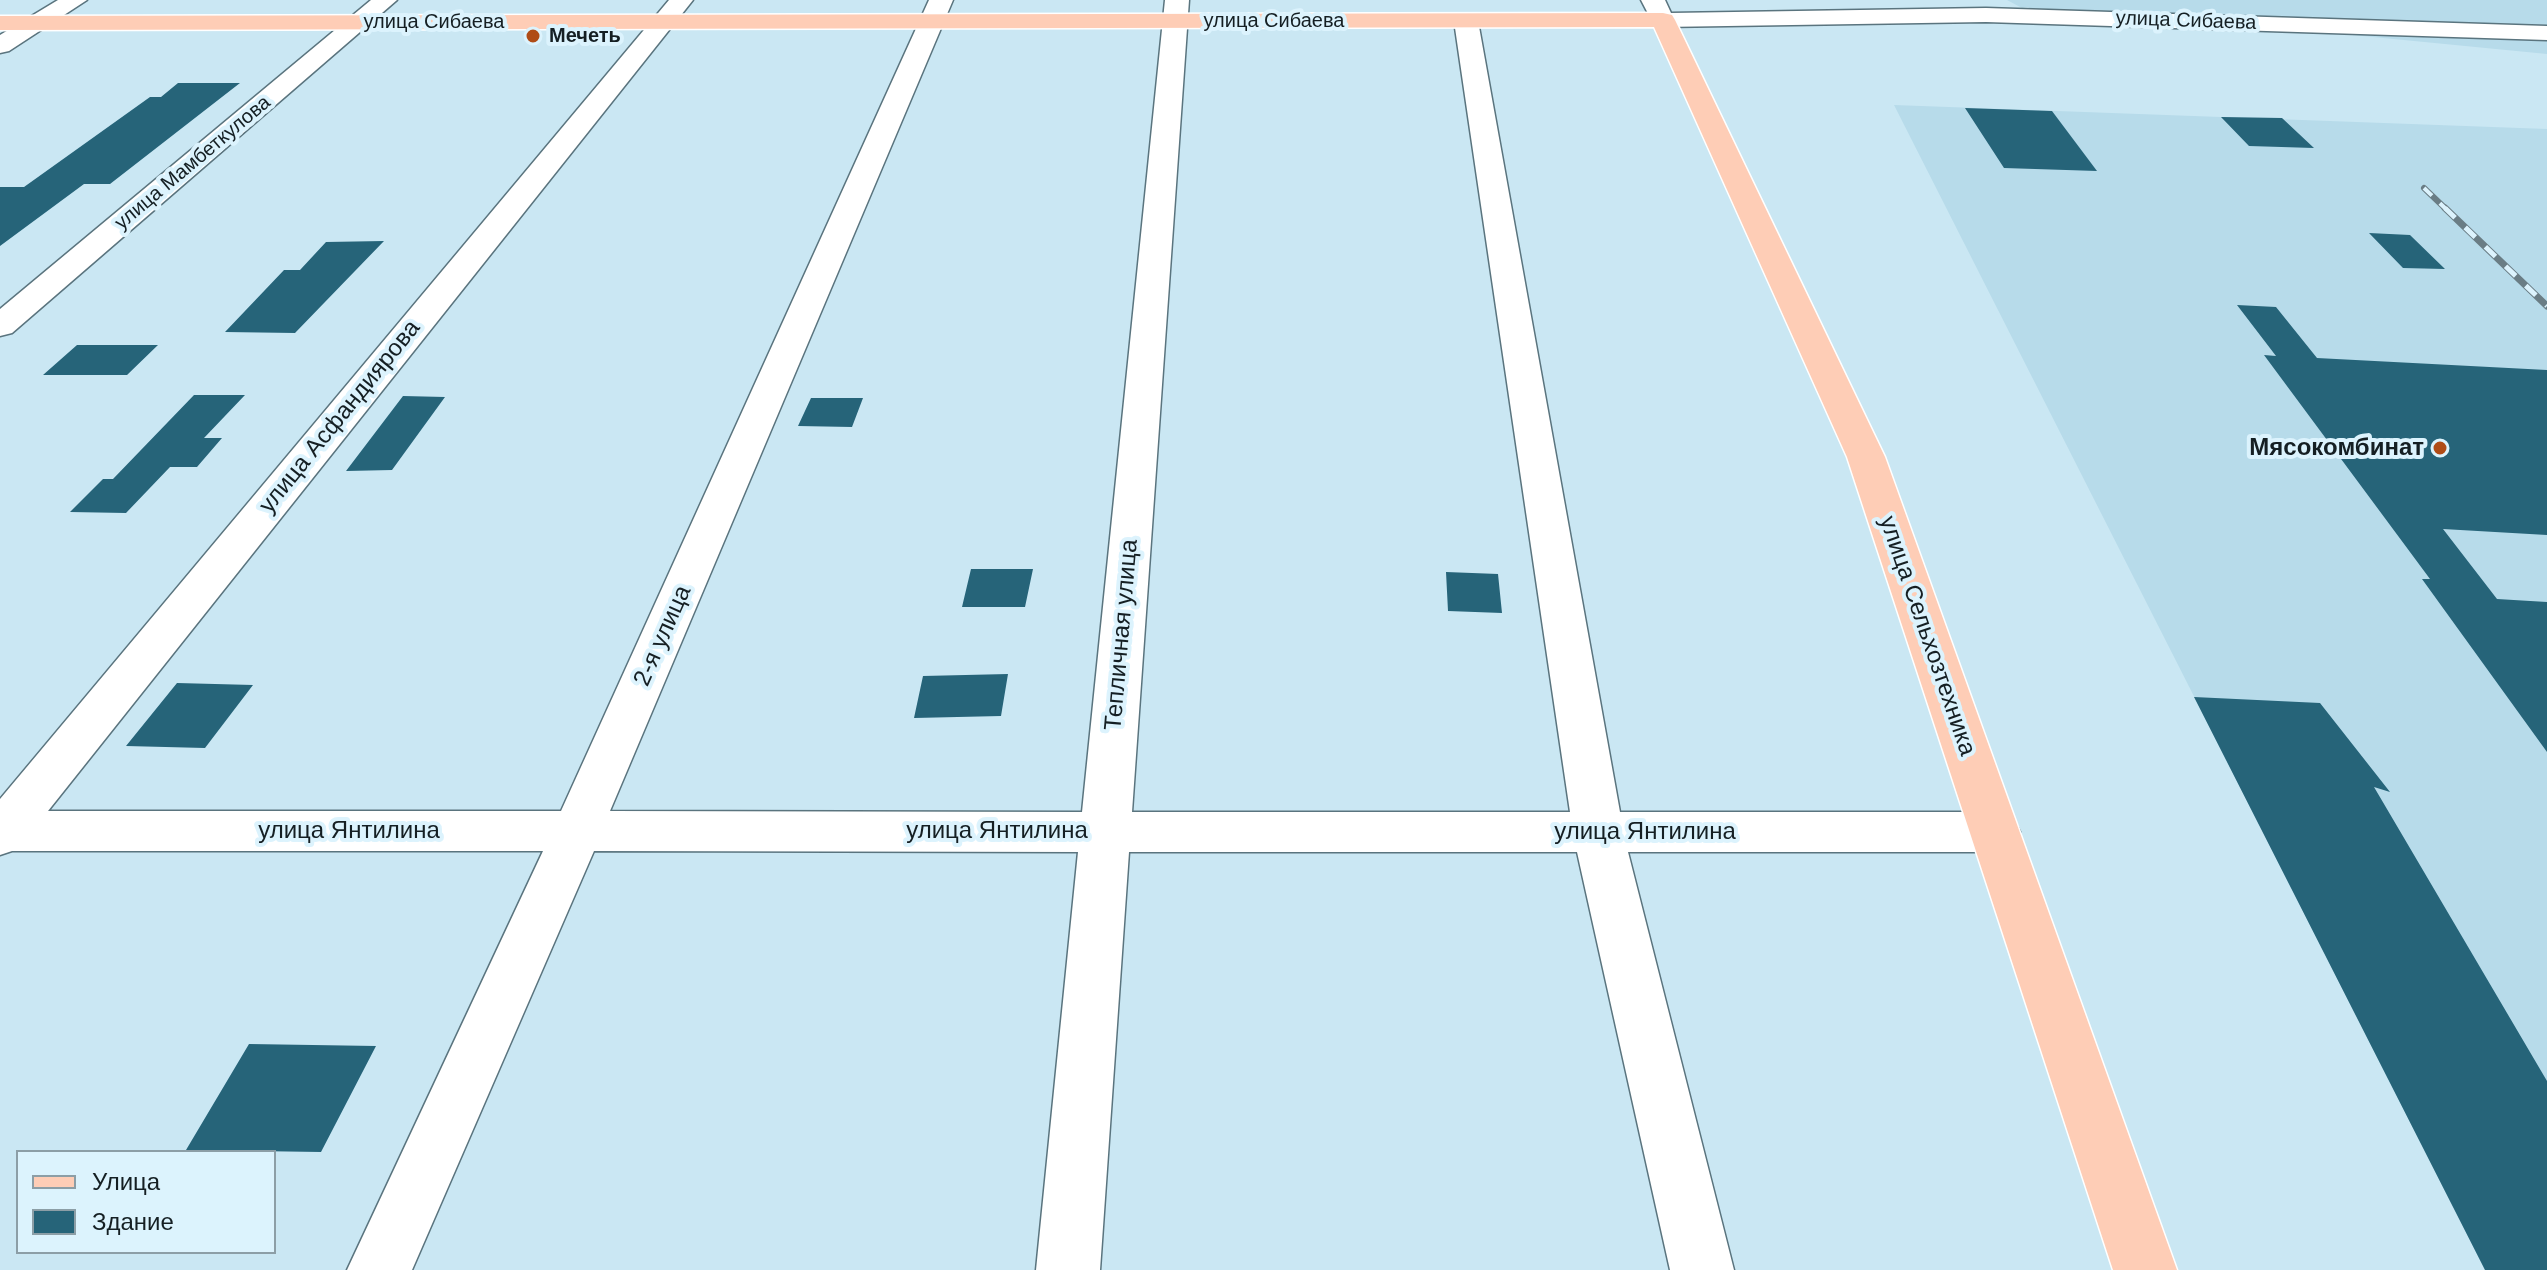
<!DOCTYPE html>
<html>
<head>
<meta charset="utf-8">
<style>
	body { margin:0 }
	#map { position:relative; width:2547px; height:1270px; overflow:hidden; background:#cae7f3; font-family:Arial,sans-serif }
	canvas { display:block }
	.legend { position:absolute; left:16px; top:1150px; width:260px; height:104px; box-sizing:border-box; background:#dcf3fd; border:2px solid #8c9ea6; margin:0; padding:10px 14px; list-style:none; font-size:24px; color:#151f23 }
	.legend li { display:flex; align-items:center; gap:16px; height:40px }
	.legend b { width:40px; border:2px solid #8c9ea6 }
</style>
</head>
<body>
<div id="map">
<canvas width="2547" height="1270"></canvas>
<ul class="legend">
<li><b style="height:10px;background:#fecdb6"></b>Улица</li>
<li><b style="height:22px;background:#266479"></b>Здание</li>
</ul>
</div>
<script>
const c = document.querySelector('canvas').getContext('2d');
c.lineJoin = 'round';
function fill(path, color) {
  c.fillStyle = color;
  c.fill(path, 'evenodd');
}
function stroke(path, color, width, dash) {
  c.strokeStyle = color;
  c.lineWidth = width;
  c.lineCap = dash ? 'butt' : 'round';
  c.setLineDash(dash || []);
  c.stroke(path);
}
function label(font, color, halo, rows, align = 'center') {
  c.font = font + ' Arial,sans-serif';
  c.lineWidth = 8;
  c.setLineDash([]);
  c.textBaseline = 'middle';
  c.strokeStyle = halo;
  c.fillStyle = color;
  for (const [text, x, y, turn = 0] of rows) {
    c.save();
    c.translate(x, y);
    c.rotate((+turn || 0) * Math.PI / 180);
    c.textAlign = isNaN(turn) ? turn : align;
    if (halo) c.strokeText(text, 0, 0);
    c.fillText(text, 0, 0);
    c.restore();
  }
}
const built = new Path2D(`
	M2007,0H2547V54L2322,32L2051,25L2028,7L2022,8Z
	M1894,105L2547,129V1270H2485Z`);
const building = new Path2D(`
	M178,83H240L110,184H84L0,246V187H24L150,97H161Z
	M1965,108L2052,111L2097,171L2004,168Z
	M2221,117L2282,118L2314,148L2249,146Z
	M2369,233L2410,235L2445,269L2403,268Z
	M384,241L295,333L225,332L284,270H300L326,242Z
	M2237,305L2276,307L2317,358L2547,370V535L2443,529L2497,599L2547,602V752L2422,579H2430L2264,355L2276,356Z
	M77,345H158L127,375H43Z
	M194,395H245L204,438H222L197,467H170L126,513L70,512L103,479H113Z
	M403,396L445,397L392,470L346,471Z
	M811,398H863L852,427L798,426Z
	M971,569H1033L1025,607H962Z
	M1446,572L1498,574L1502,613L1448,611Z
	M1008,674L1001,716L914,718L923,676Z
	M177,683L253,685L205,748L126,746Z
	M2194,697L2320,703L2390,792L2374,787L2547,1081V1270H2485Z
	M249,1044L376,1046L321,1152L186,1150Z`);
const minor = new Path2D(`
	M58,0H87L9,51L0,53V35Z
	M371,0H397L12,333L0,336V309Z
	M669,0H693L48,811H561L929,0H953L610,811L1082,812L1165,0H1189L1132,812H1570L1454,21L1457,16H1475L1478,21L1620,812H1995L2013,818L2020,832L2013,846L1995,852H1628L1734,1270H1670L1577,852H1129L1100,1270H1036L1078,852L594,851L412,1270H347L543,851H12L0,855V799Z
	M1641,0H1665L1671,13L1986,8L2547,26V40L1986,22L1663,27L1654,25Z`);
const major = new Path2D(`
	M1663,13L1672,15L1675,20L1885,457L2177,1270H2113L1847,457L1654,27L0,30V16Z`);
const railFar1 = new Path2D(`
	M2424,188L2447,210`);
const rail = new Path2D(`
	M2445,208L2547,306`);
const markers = [
	[533,36,8,"#af4c16"],
	[2440,448,8,"#af4c16"]
];
const farStreetnames = [
	["улица Сибаева",1274,21],
	["улица Сибаева",2186,21,2],
	["улица Сибаева",434,22],
	["улица Мамбеткулова",193,163,-40]
];
const farPoinames = [
	["Мечеть",549,36]
];
const streetNames = [
	["улица Асфандиярова",340,417,-51],
	["Тепличная улица",1122,635,-85],
	["2-я улица",663,636,-66],
	["улица Сельхозтехника",1927,636,71],
	["улица Янтилина",349,831],
	["улица Янтилина",997,831],
	["улица Янтилина",1645,832]
];
const poiNames = [
	["Мясокомбинат",2424,448]
];
fill(built, '#b7dbea');
fill(building, '#266479');
stroke(minor, '#5a747e', 3);
stroke(major, '#fff', 3);
fill(minor, '#fff');
fill(major, '#fecdb6');
stroke(railFar1, '#6a7d85', 6);
stroke(rail, '#6a7d85', 7);
stroke(railFar1, '#dcf3fd', 4, [11]);
stroke(rail, '#dcf3fd', 5, [14]);
for (const [x, y, r, color] of markers) {
  const dot = new Path2D();
  dot.arc(x, y, r, 0, 2 * Math.PI);
  c.fillStyle = color;
  c.fill(dot);
  stroke(dot, '#dcf3fd', 3);
}
label('20px', '#151f23', '#dcf3fd', farStreetnames);
label('bold 20px', '#151f23', '#dcf3fd', farPoinames, 'left');
label('24px', '#151f23', '#dcf3fd', streetNames);
label('bold 24px', '#151f23', '#dcf3fd', poiNames, 'right');
</script>
</body>
</html>
